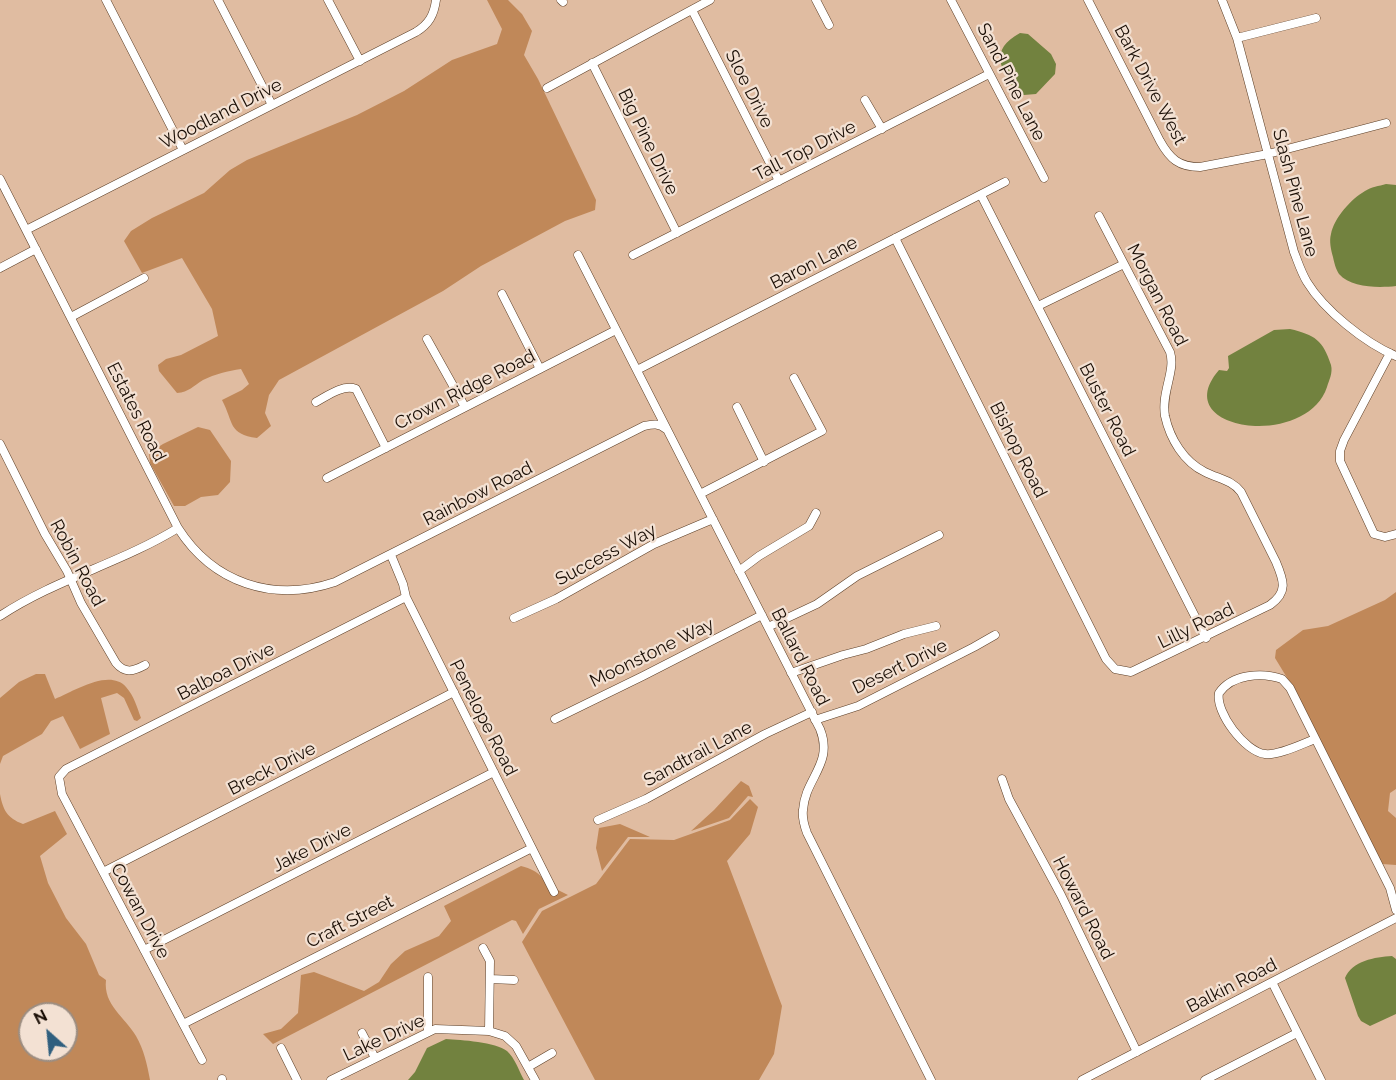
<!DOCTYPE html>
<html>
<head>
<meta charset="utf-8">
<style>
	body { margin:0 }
	#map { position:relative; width:1396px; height:1080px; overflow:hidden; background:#e0bca1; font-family:Raleway,sans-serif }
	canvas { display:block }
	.north { position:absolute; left:18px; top:1002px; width:60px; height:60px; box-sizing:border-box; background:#f3e1d3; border:2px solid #9c8d81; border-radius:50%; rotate:333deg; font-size:16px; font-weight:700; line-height:24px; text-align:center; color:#1a0e05 }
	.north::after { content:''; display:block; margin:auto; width:21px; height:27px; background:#305f7e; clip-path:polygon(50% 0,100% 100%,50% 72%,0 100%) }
</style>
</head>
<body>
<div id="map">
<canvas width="1396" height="1080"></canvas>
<div class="north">N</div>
</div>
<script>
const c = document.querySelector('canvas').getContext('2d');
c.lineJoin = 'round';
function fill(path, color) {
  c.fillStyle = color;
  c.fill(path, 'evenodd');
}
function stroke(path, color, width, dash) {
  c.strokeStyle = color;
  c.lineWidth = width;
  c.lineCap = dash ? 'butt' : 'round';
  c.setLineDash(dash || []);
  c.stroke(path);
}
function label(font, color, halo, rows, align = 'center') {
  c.font = font + ' Raleway,sans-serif';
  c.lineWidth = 4.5;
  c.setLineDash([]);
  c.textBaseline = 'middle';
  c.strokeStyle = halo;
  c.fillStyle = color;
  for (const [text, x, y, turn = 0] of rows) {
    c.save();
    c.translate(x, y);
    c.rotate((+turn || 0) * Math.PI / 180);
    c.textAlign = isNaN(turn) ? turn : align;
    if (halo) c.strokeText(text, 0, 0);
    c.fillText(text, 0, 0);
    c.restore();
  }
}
const forest = new Path2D(`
	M487,0H508L522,14L532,31L524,55L538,79L596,200L595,210L565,221L481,266L443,291L279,380L269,395L265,413L271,426L257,438C228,434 234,423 222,400L242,390L249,384L241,369C228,371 215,374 203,380C193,386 189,392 177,393L159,371L158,365L166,359L181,355L218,336L212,309L182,258L142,273L124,241L131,231L152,218L204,193L230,170L247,160L357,115L404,91L452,60L497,44L502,29Z
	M198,427L210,430L231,461L230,482L218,495L201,497L185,506H174L150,463L149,453L163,444Z
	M1396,592V789L1390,793L1388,811L1396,818V865L1382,864L1289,681L1275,658L1276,650L1303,630L1328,626L1385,600Z
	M36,674H45L55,699C73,692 109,668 126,687C134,696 137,707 141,718L137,721L134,720L124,698L117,693L101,698L110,734L80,749L63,716L51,721L42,734L3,756L0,764V698L19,682Z
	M741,781L749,786L753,797L748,796L729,818L691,831L714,810Z
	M0,794C3,810 7,818 23,824L55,811L67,834L40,856L48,883L66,918L86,944L99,975L106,980C103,1005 125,1017 136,1036C144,1050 147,1064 150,1080H0ZM30,1014H66V1050H30Z
	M750,799L758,807L750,834L727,861L782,1006L774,1054L759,1080H595L522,942L542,911L596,884L630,839L674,840L730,820Z
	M620,824L650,837H628L602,871L596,848L599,828Z
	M521,866C541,871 544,879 553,896L558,894L556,889L568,895L539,909L523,934L516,921L512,920L273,1044L263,1034L281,1029L298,1013L301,975L314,972L364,991L379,982L391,964L405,951L439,936L451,921L444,906Z`);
const water = new Path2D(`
	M1020,33L1028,34L1051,54L1056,64L1055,74L1036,94L1024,95L1016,92C1000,68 989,50 1020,33Z
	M1386,184L1396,185V286C1379,288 1351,288 1339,274C1336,270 1334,262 1333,257C1331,250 1329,241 1331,234C1334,218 1351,199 1365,191C1371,187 1379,186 1386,184Z
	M1290,329C1315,335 1323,340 1331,365C1333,373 1329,380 1327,387C1306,450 1166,431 1219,370L1227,371L1229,368L1228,356L1274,330Z
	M1392,956L1396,959V1014L1370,1026L1361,1021L1358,1016L1345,978C1352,961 1375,957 1392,956Z
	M446,1039C461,1040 496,1042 507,1051C515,1058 519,1071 524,1080H408L415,1072L427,1048Z`);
const street = new Path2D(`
	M106,0L183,150
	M218,0L272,105
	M328,0L360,61
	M561,0L563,2
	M816,0L829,25
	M951,0L1044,178
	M1088,0L1160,141C1170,159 1179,167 1200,167L1268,154L1386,123
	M1222,0L1237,38L1294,252C1298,262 1301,272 1307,282C1324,310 1365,343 1396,356
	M692,10L779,181
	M1237,38L1316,18
	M592,63L677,233
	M547,88L710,0
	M865,100L882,129
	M0,179L178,528C213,583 273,603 335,582L644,426C653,424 659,423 666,429
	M981,195L1206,638
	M26,230L416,32C429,24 434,15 436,0
	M895,238L1106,659L1115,669L1131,672L1270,605C1288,592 1284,581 1276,562L1241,492C1232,480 1219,479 1205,472C1184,462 1170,439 1165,416C1161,392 1176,371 1170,352L1099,216
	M578,255L820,729C834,764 805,778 803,810C802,818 804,825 807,833L931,1080
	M633,255L989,74
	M0,268L36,249
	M502,294L540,369
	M1038,306L1124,264
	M71,317L144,278
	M427,339L465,407
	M1390,353L1344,440L1340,451V461L1374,534L1385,537L1396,534
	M637,370L1005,182
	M316,402C327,396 343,384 356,389L386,448
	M737,407L764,462
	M0,444L45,534L67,571L81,603L116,663C125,674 134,671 145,665
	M327,478L616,330
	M700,494L822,431L794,378
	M391,555L403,584L406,597L554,892
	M739,571L759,556L809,526L816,513
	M0,616C56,579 121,563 178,528
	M514,618L556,599L654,544L713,519
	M768,627L817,604L857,576L939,535
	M791,673L843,655L866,649L904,634L936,626
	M555,719L643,676L762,615
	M815,720L858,706L974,647L995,635
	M1315,739C1302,744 1278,756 1265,754C1245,752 1215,712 1219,693C1232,674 1262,672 1282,679L1290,688L1390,888L1396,910
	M1002,779L1009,799L1061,895L1137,1052
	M598,820L646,799L765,734L812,712
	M103,872L454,692
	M483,948L490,961L489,1031
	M144,950L494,772
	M490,979L514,980
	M1272,982L1321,1080
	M183,1024L532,848
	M428,1031V977
	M362,1033L375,1058
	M281,1048L297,1080
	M202,1060L62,794L59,777L66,769L406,597
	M528,1067L552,1053
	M222,1079V1080
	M331,1080L435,1029L489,1031L505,1036L516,1046L535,1080
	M1082,1080L1396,918
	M1205,1080L1297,1033`);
const streetNames = [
	["Sand Pine Lane",1011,82,63],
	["Bark Drive West",1150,85,62],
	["Sloe Drive",749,89,63],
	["Woodland Drive",221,114,-27],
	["Big Pine Drive",648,142,64],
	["Tall Top Drive",805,151,-27],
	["Slash Pine Lane",1295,193,75],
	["Baron Lane",814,263,-27],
	["Morgan Road",1157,295,63],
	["Crown Ridge Road",465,390,-27],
	["Buster Road",1107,410,63],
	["Estates Road",136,412,63],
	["Bishop Road",1018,450,63],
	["Rainbow Road",478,494,-27],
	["Success Way",606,555,-28],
	["Robin Road",77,563,62],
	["Lilly Road",1196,626,-26],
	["Moonstone Way",652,653,-26],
	["Ballard Road",800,657,63],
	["Desert Drive",900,667,-26],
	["Balboa Drive",226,672,-27],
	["Penelope Road",483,718,63],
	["Sandtrail Lane",698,754,-28],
	["Breck Drive",272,769,-27],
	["Jake Drive",312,848,-27],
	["Howard Road",1083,908,63],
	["Cowan Drive",140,911,62],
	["Craft Street",350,922,-27],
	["Balkin Road",1232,986,-27],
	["Lake Drive",384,1038,-25]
];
fill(forest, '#c08859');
fill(water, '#72823f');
stroke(street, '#5b3e26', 9);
stroke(street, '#fff', 8);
label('18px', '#1a0e05', '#f3e1d3', streetNames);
</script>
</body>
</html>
